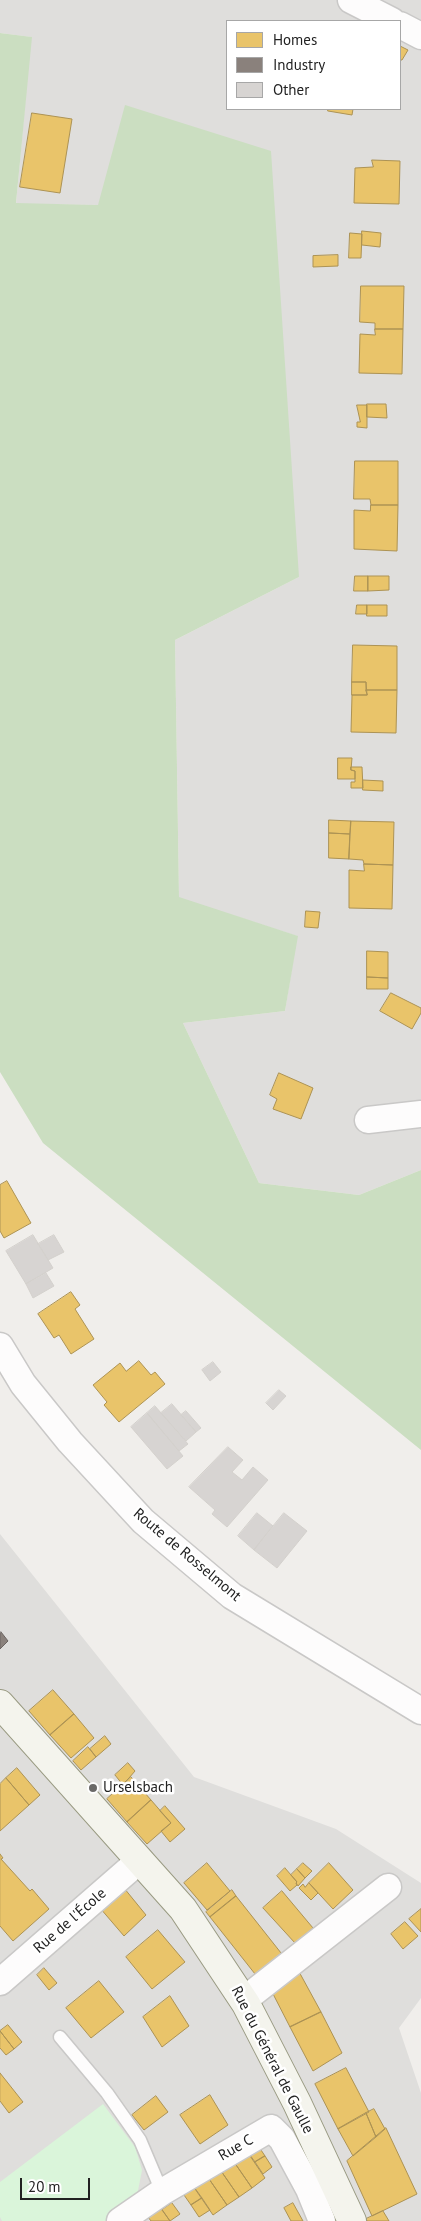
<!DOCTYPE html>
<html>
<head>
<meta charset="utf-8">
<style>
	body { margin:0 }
	#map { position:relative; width:421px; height:2221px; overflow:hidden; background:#f0eeeb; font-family:"PT Sans",sans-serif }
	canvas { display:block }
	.legend { position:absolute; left:226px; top:20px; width:175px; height:90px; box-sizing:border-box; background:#fff; border:1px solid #a7a7a7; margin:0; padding:6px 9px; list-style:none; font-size:15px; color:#222 }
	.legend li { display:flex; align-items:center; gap:10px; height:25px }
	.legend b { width:25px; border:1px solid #a7a7a7 }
	.scale { position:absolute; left:20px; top:2178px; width:70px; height:22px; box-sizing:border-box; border:2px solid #222; border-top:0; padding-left:6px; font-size:15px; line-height:18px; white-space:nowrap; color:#222; -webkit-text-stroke:4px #fff; paint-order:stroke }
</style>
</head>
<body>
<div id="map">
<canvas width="421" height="2221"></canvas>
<ul class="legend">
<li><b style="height:14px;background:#e9c46a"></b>Homes</li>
<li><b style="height:14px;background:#8a817c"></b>Industry</li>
<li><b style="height:14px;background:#d7d4d2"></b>Other</li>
</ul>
<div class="scale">20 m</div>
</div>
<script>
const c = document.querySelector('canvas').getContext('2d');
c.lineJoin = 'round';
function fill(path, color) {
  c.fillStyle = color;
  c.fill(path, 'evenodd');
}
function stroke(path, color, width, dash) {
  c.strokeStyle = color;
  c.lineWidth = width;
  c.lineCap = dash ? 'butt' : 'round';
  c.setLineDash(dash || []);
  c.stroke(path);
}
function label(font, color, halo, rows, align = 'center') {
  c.font = font + ' "PT Sans",sans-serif';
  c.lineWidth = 5;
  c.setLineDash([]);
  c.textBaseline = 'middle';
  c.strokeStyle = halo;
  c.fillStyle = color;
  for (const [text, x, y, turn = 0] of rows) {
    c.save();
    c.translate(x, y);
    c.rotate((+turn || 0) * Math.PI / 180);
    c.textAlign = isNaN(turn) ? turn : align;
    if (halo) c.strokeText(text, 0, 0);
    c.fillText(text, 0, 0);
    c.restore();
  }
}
const residential = new Path2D(`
	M0,0H421V1170L359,1195L259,1183L183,1023L285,1011L297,936L179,898L175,640L299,577L98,205L16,204L31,37L0,33ZM227,21H400V109H227Z
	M0,1534L194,1777L336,1829L421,1883V1998L399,2028L421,2093V2221H0Z`);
const forest = new Path2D(`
	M0,33L32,37L16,203L98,205L125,105L271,151L299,577L175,640L179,897L298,936L285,1011L183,1023L259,1183L359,1195L421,1170V1450L43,1143L0,1072Z`);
const park = new Path2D(`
	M103,2104L135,2147L142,2170L136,2201L109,2221H2L0,2217V2182Z`);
const homes = new Path2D(`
	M400,46L408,50L402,60H400Z
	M328,109H353L352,115L328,111Z
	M32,113L72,119L60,193L20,187Z
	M372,160L400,161L399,204L354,203L355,168L373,167Z
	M362,231L381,233L380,247L362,245Z
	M350,233L362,234L361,258H349Z
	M338,255V266L313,267V256Z
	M361,286H404L403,329H375V323L360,322Z
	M375,329H403L402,374L359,373L360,334L375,335Z
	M367,404H386L387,418L367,417Z
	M357,405H367V428L357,427V422H360Z
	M355,461H398V505H371L370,499H354Z
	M371,505H398L397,551L354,549V510L370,511Z
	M355,576H368V591H354Z
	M368,576H389V590L368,591Z
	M357,605H367V614H356Z
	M367,605H387V616H367Z
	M353,645L397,646V690H366V682H352Z
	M352,682H366L367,695H352Z
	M366,690H397L396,733L351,732L352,695H367Z
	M338,758H352L351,770L355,771V779H338Z
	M351,767H362L363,788H351V782H355V771L351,770Z
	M363,780L383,781V791L363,790Z
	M329,820L351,821L350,834L329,833Z
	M351,821L394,822L393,865L364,864L363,860L349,859Z
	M329,833L350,834L349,859L329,858Z
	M364,864L393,865L392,909L349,908V870L364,871Z
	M306,911L320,912L318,928L305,927Z
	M367,951L388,952V978L367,977Z
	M367,977L388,978V989H367Z
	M391,993L421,1008V1013L412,1029L380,1011Z
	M279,1073L313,1088L301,1119L273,1109L277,1099L270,1095Z
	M7,1181L31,1223L4,1238L0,1231V1185Z
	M71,1292L80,1305L75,1309L94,1339L71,1354L59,1335L54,1338L38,1314Z
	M139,1361L151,1375L155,1372L165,1384L119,1422L104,1405L107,1402L93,1385L120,1363L126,1371Z
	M53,1690L74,1714L50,1735L29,1711Z
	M74,1714L94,1738L71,1758L50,1735Z
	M105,1736L111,1744L96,1757L90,1749Z
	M88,1747L96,1757L81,1770L73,1761Z
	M128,1763L135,1771L123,1785L115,1775Z
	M17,1768L40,1795L29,1805L6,1778Z
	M131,1777L151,1800L127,1822L107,1799Z
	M6,1778L29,1805L0,1831V1784Z
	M151,1800L171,1823L147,1844L127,1822Z
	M165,1806L185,1829L170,1842L161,1831L171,1823L160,1811Z
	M0,1854L3,1858L1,1859L30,1891L32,1889L49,1909L13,1941L0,1926Z
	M207,1863L230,1891L207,1910L184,1883Z
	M303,1863L312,1871L305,1878L297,1869Z
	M329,1863L353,1890L333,1909L309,1883Z
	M285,1868L297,1882L296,1883L297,1885L290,1891L277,1876Z
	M297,1869L305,1878L298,1886L296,1883L297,1882L291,1875Z
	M309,1883L318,1893L311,1900L299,1888L303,1884L305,1887Z
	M124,1888L146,1915L124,1936L100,1908Z
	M232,1890L236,1896L210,1917L206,1912Z
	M282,1891L313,1928L295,1943L263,1908Z
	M236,1896L285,1958L259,1979L210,1917Z
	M421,1909V1932L409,1919Z
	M405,1922L418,1936L403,1949L391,1934Z
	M158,1930L185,1962L152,1989L126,1957Z
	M44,1968L57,1983L49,1990L37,1975Z
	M297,1968L321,2012L290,2027L271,1990Z
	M99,1981L124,2012L91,2038L66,2008Z
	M170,1996L189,2026L162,2047L143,2017Z
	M321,2012L342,2053L313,2071L290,2027Z
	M8,2025L22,2042L14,2049L0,2031Z
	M0,2031L14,2049L6,2055L0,2048Z
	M346,2068L369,2112L338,2129L315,2084Z
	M0,2073L23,2102L9,2113L0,2101Z
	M210,2095L228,2125L200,2144L180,2115Z
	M156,2096L168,2112L144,2130L132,2115Z
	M374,2109L385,2129L376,2137L366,2113Z
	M366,2113L376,2137L353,2156L338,2129Z
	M386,2128L417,2194L372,2216L347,2161Z
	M257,2144L265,2156L255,2162L247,2151Z
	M246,2150L265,2178L252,2188L232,2159Z
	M265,2156L272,2167L263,2174L255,2162Z
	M232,2159L252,2188L239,2197L219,2168Z
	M219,2168L239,2197L227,2205L207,2176Z
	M207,2176L227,2205L213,2215L193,2186Z
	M194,2187L202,2198L191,2205L184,2195Z
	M202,2198L210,2210L199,2217L191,2205Z
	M172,2203L180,2214L170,2221L162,2210Z
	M293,2203L303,2221H291L284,2208Z
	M161,2208L170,2221H151L148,2217Z
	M383,2211L389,2221H367L366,2219Z`);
const industry = new Path2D(`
	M1,1632L8,1641L0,1649V1633Z`);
const building = new Path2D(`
	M33,1235L53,1268L26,1284L6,1251Z
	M54,1235L64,1252L48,1260L38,1244Z
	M46,1273L54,1286L33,1298L26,1284Z
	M213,1362L221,1372L210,1381L202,1370Z
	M279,1390L286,1396L273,1410L266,1403Z
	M172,1404L196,1432L186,1441L161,1413Z
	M155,1406L188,1444L179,1451L147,1413Z
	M186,1411L201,1428L196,1432L181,1415Z
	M147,1413L183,1456L167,1469L131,1427Z
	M228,1447L243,1460L232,1472L242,1480L253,1467L268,1480L227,1527L212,1514L215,1510L189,1487Z
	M257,1513L273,1526L254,1550L238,1536Z
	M284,1513L307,1531L277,1568L254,1550Z`);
const service = new Path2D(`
	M60,2037L107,2093L140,2140L162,2192`);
const minor = new Path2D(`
	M351,0L392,21
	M400,25L421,36
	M368,1120L421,1114
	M0,1346L23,1384L70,1442L143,1521L232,1596L421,1711
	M0,1982L140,1860
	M244,2000L388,1887
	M309,2189L322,2221
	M120,2221L162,2192L271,2128L282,2139L309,2189L331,2178`);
const secondary = new Path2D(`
	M0,1704L183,1909L246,2004L297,2103L352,2221`);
const markers = [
	[93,1788,5,"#6a6968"]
];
const streetNames = [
	["Route de Rosselmont",187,1555,40],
	["Rue de l'École",70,1921,-41],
	["Rue du Général de Gaulle",272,2060,63],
	["Rue C",236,2148,-30]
];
const poiNames = [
	["Urselsbach",103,1788]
];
fill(residential, '#dfdedc');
fill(forest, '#cbdec1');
fill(park, '#daf5da');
fill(homes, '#e9c46a');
stroke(homes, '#ad9354', 1);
fill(industry, '#8a817c');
stroke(industry, '#6b6461', 1);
fill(building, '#d7d4d2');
stroke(building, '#d3d0cc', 1);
stroke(service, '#c9c8c7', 15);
stroke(minor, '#c9c8c7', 29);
stroke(secondary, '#999a82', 30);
stroke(service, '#fdfcfc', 12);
stroke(minor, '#fdfcfc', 26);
stroke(secondary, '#f4f4ed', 28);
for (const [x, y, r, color] of markers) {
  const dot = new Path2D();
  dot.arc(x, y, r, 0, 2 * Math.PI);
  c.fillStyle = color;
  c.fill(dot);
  stroke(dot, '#fff', 2);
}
label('15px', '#222', '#fff', streetNames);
label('15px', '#222', '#fff', poiNames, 'left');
</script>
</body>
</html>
